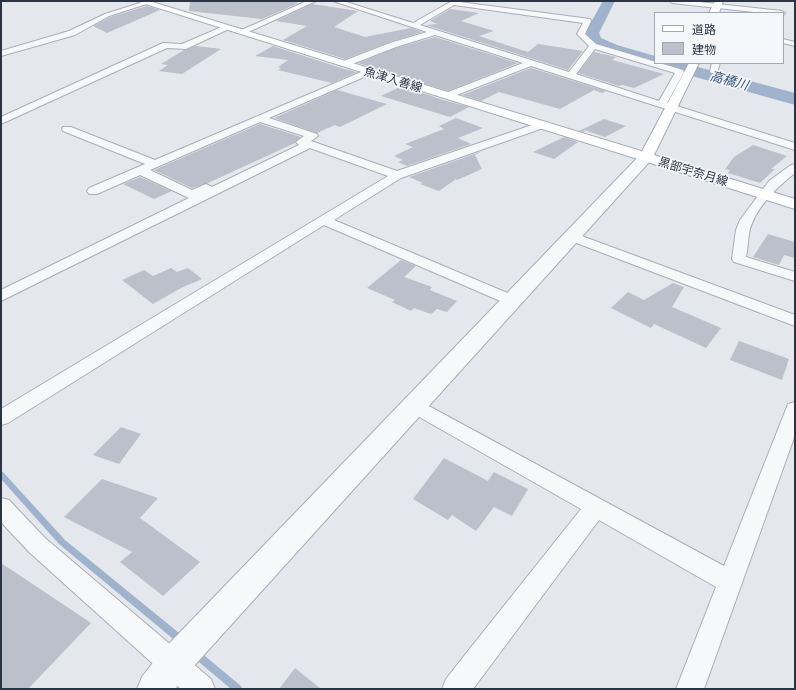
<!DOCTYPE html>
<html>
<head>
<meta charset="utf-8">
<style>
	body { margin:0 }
	#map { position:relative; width:796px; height:690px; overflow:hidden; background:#e4e7ec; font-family:Inter,"Noto Sans JP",sans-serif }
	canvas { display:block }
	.frame { position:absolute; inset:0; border:2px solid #2b3445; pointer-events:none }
	.legend { position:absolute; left:654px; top:12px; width:130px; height:52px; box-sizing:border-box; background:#f4f6f9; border:1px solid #a4a8b1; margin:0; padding:5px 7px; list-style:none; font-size:12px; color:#2b3445 }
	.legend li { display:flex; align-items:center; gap:8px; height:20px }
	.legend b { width:20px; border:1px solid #a4a8b1 }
</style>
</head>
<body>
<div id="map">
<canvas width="796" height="690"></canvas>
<div class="frame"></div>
<ul class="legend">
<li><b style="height:5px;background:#fff"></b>道路</li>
<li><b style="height:11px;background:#bbc0ca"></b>建物</li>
</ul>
</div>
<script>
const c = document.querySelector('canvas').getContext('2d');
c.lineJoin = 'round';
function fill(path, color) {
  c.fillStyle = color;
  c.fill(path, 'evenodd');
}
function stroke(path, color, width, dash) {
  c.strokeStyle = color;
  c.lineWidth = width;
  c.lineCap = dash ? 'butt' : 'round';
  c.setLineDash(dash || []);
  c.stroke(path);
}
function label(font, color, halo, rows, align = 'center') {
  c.font = font + ' Inter,"Noto Sans JP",sans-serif';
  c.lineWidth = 3.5;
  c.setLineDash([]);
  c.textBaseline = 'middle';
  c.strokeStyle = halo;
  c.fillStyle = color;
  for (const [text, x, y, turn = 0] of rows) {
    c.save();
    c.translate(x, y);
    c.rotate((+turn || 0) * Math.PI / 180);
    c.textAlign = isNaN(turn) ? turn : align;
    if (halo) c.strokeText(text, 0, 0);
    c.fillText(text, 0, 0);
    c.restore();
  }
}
const stream = new Path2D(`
	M1,471L3,472L65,540L184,637L185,640L184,643L181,644L178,643L59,544L1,479Z
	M196,650L199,651L241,686L242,689H231L193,657L192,654L193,651Z`);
const river = new Path2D(`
	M603,1H615L599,33L601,38L617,45L655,56V63H683L795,93V105L649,64L605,51L590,44L585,33Z`);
const building = new Path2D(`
	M190,1H286L299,3L262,19L189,11Z
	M312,4L358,11L334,27L365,37L411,28L422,32L390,42L345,59L283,40L307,26L276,21Z
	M147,6L160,10L107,33L93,26L110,17Z
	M450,9L479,13L461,21L494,31L479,36L528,52L538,44L583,51L568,70L426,25L437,24L430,21Z
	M435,37L518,63L448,91L358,63L396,48Z
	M196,46L221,49L182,74L159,71L168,65L161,64L184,50Z
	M273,46L341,68L357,72L332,83L278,70L281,68L278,67L288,60L255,56Z
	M594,52L616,57L612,60L664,74L634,88L622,85L619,86L578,73Z
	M531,68L606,91L602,93L594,90L560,109L499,92L481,101L462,95Z
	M402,86L443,100L469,107L450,117L381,96Z
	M337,90L387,104L340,127L335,125L317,133L274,118Z
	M456,118L483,128L458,138L471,144L407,166L398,162L403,160L394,156L413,147L405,144L444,129L439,126Z
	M604,119L626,126L605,137L584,130L585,132L579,131Z
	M260,124L301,137L295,143L208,183L192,188L154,170Z
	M564,137L578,142L554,159L533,152Z
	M753,145L787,156L771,169H775L760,183L728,173L730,170L725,169L734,157Z
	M483,151L475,155L482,169L457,180L456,179L439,191L420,184L423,183L409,177Z
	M140,177L172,191L154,199L123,184Z
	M768,234L795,242V258L784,255L779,265L753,257Z
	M401,260L416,266L404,277L432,287L430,290L457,301L447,312L437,309L431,314L414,308L411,311L392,302L395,300L367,288Z
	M171,268L177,272L188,268L202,279L181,288L153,304L122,280L144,270L153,276Z
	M673,283L684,287L672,307L721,328L706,348L654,324L651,328L611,308L628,292L644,300Z
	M739,341L789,359L782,380L730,360Z
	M121,427L141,434L119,464L93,455Z
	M444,458L488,481L494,472L528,489L512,516L494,507L476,531L452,515L448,520L413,499Z
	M102,479L158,498L140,518L200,562L163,596L120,562L132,552L64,517Z
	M1,563L91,623L28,689H1Z
	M295,668L321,689H279Z`);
const minor = new Path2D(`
	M146,1H156L109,16L75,35L1,56V51L69,31L105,14Z
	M307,1H316L244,34L237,32Z
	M333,1H343L413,23L452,1L590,19L591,21L585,34L596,44L683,70L684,72L667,103L795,143V150L531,66L449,98H443V94L523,63L435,35L396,47L347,66H341V62L390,43L427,32ZM454,5L583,23L577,34L589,46L569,72L420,25ZM595,49L675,73L659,101L576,74Z
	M669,1H690L782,11L785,13L783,15V13H763L672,3Z
	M224,26L231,28L186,49L167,48L1,124V117L163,43L182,44Z
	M783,39L795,42V46L783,43Z
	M712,63H720L717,73H711L710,71Z
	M368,69L372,72L371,74L269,118L317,134L318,136L311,141L397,171L538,123H546L547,125L546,127L401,178L334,220L517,297L519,300L517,303L511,305L505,303L324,225L8,423L1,425V409L388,176L310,148L1,301V290L189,198L140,175L97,194H89L87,191L89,188L145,164L63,131L62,129L63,127H71L155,160ZM260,122L304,136L296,142L299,145L212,187L206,184L192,190L150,170Z
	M795,164V173C777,187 757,206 750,229C748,237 748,248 746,257L795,272V281L734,262L732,259L736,230L740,220L769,181L791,165Z
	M571,232L795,315V326L566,239L564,236L566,233Z
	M414,398L724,566L786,409L788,404L795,402V435L704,689H676L716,587L599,520L473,689H442L446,679L468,651L581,509L407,410L405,405L407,400Z
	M1,498L9,500L45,538L211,679L215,689H181L29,552L1,522Z`);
const tertiary = new Path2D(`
	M646,153L651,154L653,157L651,160L185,676L175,689H137L142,677L161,652L641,154Z`);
const secondary = new Path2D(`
	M136,1H149L651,154L653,157L651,160H641Z`);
const primary = new Path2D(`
	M715,1H723L719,13H709Z
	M689,63H699L654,155L795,199V209L641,160L639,157Z`);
const farStreetnames = [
	["魚津入善線",393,80,17],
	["黒部宇奈月線",693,172,17]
];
const farWaternames = [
	["高橋川",729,81,15]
];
fill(stream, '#9fb4cc');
fill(river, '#9fb4cc');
fill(building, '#bbc0ca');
stroke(minor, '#a9aeb7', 2);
stroke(tertiary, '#a9aeb7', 2);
stroke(secondary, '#a9aeb7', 2);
stroke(primary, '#a3abb8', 2);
fill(minor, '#f7f8fa');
fill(tertiary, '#f7f8fa');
fill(secondary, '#fff');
fill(primary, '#fff');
label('12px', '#2b3445', '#f4f6f9', farStreetnames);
label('italic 13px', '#34527a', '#f4f6f9', farWaternames);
</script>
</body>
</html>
